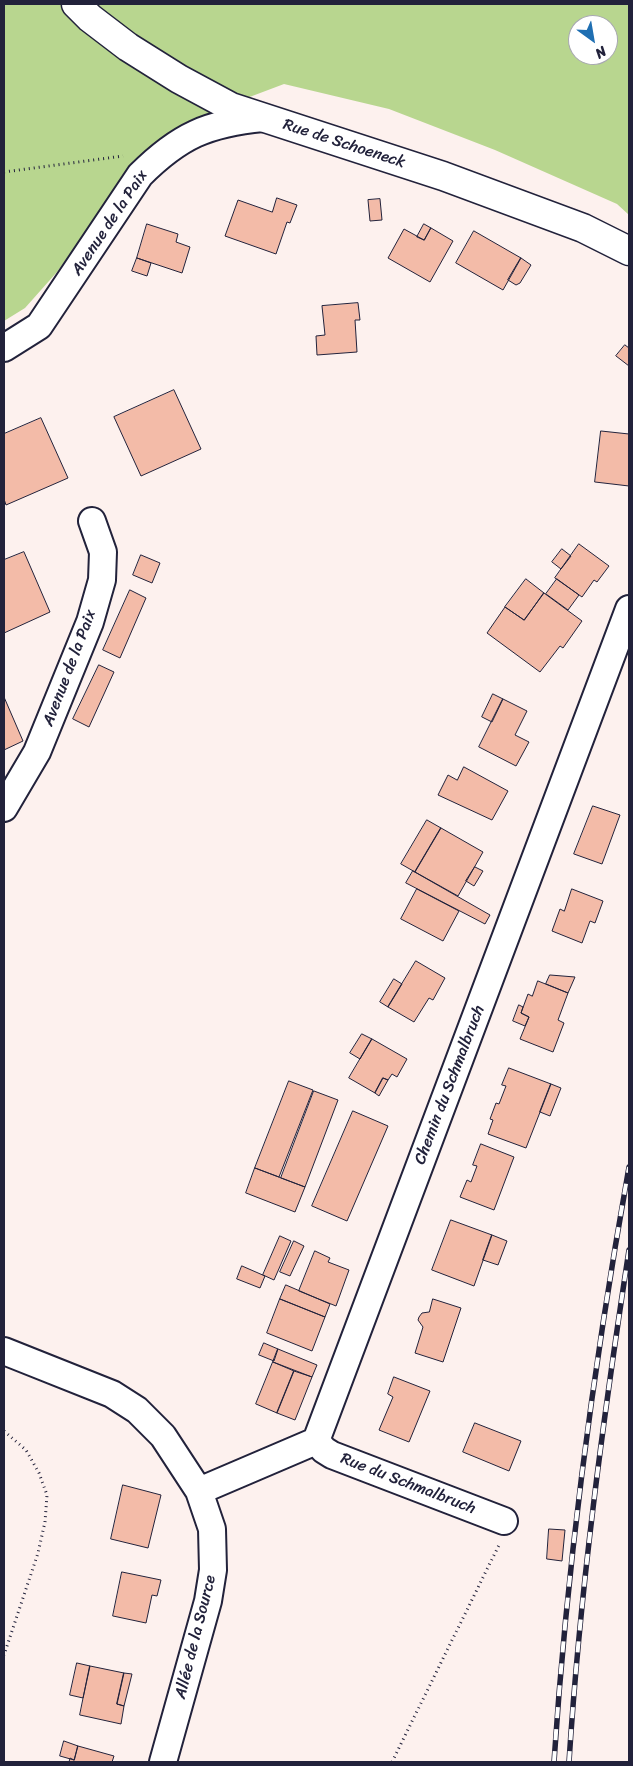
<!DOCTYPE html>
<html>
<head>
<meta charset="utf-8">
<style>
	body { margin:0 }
	#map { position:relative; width:633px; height:1766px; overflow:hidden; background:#fdf1ee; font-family:Sriracha,sans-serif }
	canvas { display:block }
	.frame { position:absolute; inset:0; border:5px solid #22223b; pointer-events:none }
	.north { position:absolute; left:568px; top:15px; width:50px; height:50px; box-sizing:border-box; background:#fff; border:1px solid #a7a7b1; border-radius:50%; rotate:148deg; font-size:14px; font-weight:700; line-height:20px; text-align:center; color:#22223b }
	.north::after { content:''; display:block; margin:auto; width:18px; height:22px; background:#1f6fb2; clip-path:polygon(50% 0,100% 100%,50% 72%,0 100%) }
</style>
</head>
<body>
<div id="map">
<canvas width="633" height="1766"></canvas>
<div class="frame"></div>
<div class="north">N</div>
</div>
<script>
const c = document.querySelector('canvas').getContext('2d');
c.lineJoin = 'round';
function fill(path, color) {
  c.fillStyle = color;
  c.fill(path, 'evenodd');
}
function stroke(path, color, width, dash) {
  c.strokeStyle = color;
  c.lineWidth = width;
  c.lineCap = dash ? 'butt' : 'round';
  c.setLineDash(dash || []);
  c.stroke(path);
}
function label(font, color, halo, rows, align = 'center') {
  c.font = font + ' Sriracha,sans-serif';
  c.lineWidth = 4;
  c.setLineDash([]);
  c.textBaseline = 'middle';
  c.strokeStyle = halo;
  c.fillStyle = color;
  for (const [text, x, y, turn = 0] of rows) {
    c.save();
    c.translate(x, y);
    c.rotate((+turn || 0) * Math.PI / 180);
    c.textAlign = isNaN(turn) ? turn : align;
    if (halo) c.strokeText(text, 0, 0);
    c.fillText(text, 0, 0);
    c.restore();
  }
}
const green = new Path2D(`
	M4,4H629V215L617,204L495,150L389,109L284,84L231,104L133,167L57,272L25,308L4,321ZM578,25H608V55H578Z`);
const building = new Path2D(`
	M277,198L297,205L290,223L287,222L276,254L225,236L238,200L272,212Z
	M380,199L382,220L370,221L368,200Z
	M147,224L178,234L176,242L190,247L182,273L137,258Z
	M424,224L431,228L424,240L417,237Z
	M431,228L453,241L430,282L388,258L404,229L424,240Z
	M474,231L521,258L503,290L456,263Z
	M137,258L151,263L147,276L132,271Z
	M521,258L531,265L520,283L516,285L508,280Z
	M358,303L360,320H355L357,352L317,355L316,336L325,335L322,306Z
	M625,345L629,348V366L616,356Z
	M174,390L201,449L141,476L114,417Z
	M41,418L68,478L6,505L4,499V434Z
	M601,431L629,434V486L595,482Z
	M579,544L609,566L597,582L594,580L582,597L555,578Z
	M562,549L571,556L561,569L552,562Z
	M24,552L50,612L4,633V560Z
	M141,555L160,563L152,583L133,575Z
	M526,579L544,593L524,620L505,607Z
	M557,579L579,595L568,610L546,594Z
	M130,590L146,598L120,658L103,650Z
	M544,593L582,621L563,648L560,646L540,672L487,633L505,607L524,620Z
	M99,665L114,672L89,727L73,719Z
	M493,694L503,699L492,722L482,717Z
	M4,697L23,741L4,750Z
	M503,699L527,711L515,735L529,742L516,766L479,747Z
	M464,767L508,791L492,820L438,795L448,775L457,780Z
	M593,806L620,815L602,864L574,854Z
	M427,820L441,828L415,872L401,864Z
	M441,828L483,852L458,896L415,872Z
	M475,867L483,871L474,886L466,881Z
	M413,871L490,915L485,924L406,883Z
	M417,889L459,911L443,941L401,919Z
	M572,889L603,901L595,923L590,921L582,943L552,931L560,909L564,911Z
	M416,961L445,978L433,1000L429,998L414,1022L388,1007Z
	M550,975L575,977L568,993L546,984Z
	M394,979L402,984L388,1007L380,1002Z
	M538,981L568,993L558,1020L564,1023L553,1052L520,1039L529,1017L521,1013L528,994L532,996Z
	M519,1005L523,1007L521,1013L529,1017L525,1026L513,1021Z
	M362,1034L372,1039L360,1059L350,1053Z
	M372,1039L407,1059L397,1077L392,1074L388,1080L383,1078L375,1093L349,1078Z
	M509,1068L551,1084L526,1148L488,1134L493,1120L490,1119L496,1103L499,1104L506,1086L502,1085Z
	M383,1078L388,1080L379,1096L375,1093Z
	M289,1081L313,1090L279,1177L255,1168Z
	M551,1084L561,1088L550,1116L540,1112Z
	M314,1091L338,1100L305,1187L281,1178Z
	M353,1111L388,1126L347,1221L312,1206Z
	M481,1144L514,1157L494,1210L460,1197L467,1180L471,1182L477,1166L473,1165Z
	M255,1168L305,1187L295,1212L246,1193Z
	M451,1220L492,1235L474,1286L432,1270Z
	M492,1235L507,1241L498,1265L483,1260Z
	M280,1236L291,1241L274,1280L263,1275Z
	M294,1241L304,1246L290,1276L280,1272Z
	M315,1251L330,1258L328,1262L349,1270L336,1306L299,1291Z
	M242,1266L265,1276L260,1288L237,1279Z
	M286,1285L330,1304L325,1317L280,1299Z
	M280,1299L325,1317L312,1351L267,1333Z
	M433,1299L461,1308L443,1362L415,1353L423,1327L418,1320L419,1317L422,1313L429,1312Z
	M264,1343L278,1349L274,1361L259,1355Z
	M278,1349L317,1365L312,1377L273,1362Z
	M273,1362L294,1371L277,1413L256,1404Z
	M294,1371L312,1377L295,1420L277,1413Z
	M394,1377L430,1391L409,1442L379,1430L393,1397L388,1394Z
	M475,1423L521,1441L509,1471L463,1452Z
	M123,1485L161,1495L148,1548L111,1539Z
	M549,1529L565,1530L562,1561L547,1559Z
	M122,1572L161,1580L157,1596L152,1595L146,1623L113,1616Z
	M77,1663L90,1666L83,1698L70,1695Z
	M90,1666L124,1673L117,1704L124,1706L121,1724L80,1715Z
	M124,1673L132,1674L124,1706L117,1704Z
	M64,1741L78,1746L74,1760L60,1756Z
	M78,1746L114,1756L112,1762H69L70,1758L74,1760Z`);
const path = new Path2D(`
	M4,172L123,156
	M4,1431L26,1450L39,1473L47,1495L45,1522L38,1553L4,1655
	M392,1762L499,1545`);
const street = new Path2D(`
	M4,348L39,326L140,175C179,136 208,123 263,118
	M4,808L37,752L90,622L102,580L103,552L92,521
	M4,1351L112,1394L137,1410L163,1436L199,1491L212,1529L213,1570L208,1601L163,1762
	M316,1441L324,1450L332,1455L504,1521
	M199,1491L316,1441L629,609`);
const secondary = new Path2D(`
	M76,4L90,18L128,47L179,79L231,107L443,176L583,228L629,251`);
const rail = new Path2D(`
	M554,1762C567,1563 594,1363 629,1167
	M569,1762C580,1590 603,1420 629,1250`);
const streetNames = [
	["Rue de Schoeneck",344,144,18],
	["Avenue de la Paix",110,223,-56],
	["Avenue de la Paix",70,668,-69],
	["Chemin du Schmalbruch",450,1085,-69],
	["Rue du Schmalbruch",408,1484,21],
	["Allée de la Source",196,1637,-76]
];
fill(green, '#b8d68f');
fill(building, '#f3bba8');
stroke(building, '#22223b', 1);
stroke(street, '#22223b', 30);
stroke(secondary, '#22223b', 31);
stroke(path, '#22223b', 3, [1, 4]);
stroke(street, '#fff', 26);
stroke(secondary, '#fff', 28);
stroke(rail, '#22223b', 5.5);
stroke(rail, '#fff', 4, [11]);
label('16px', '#22223b', '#fff', streetNames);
</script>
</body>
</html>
